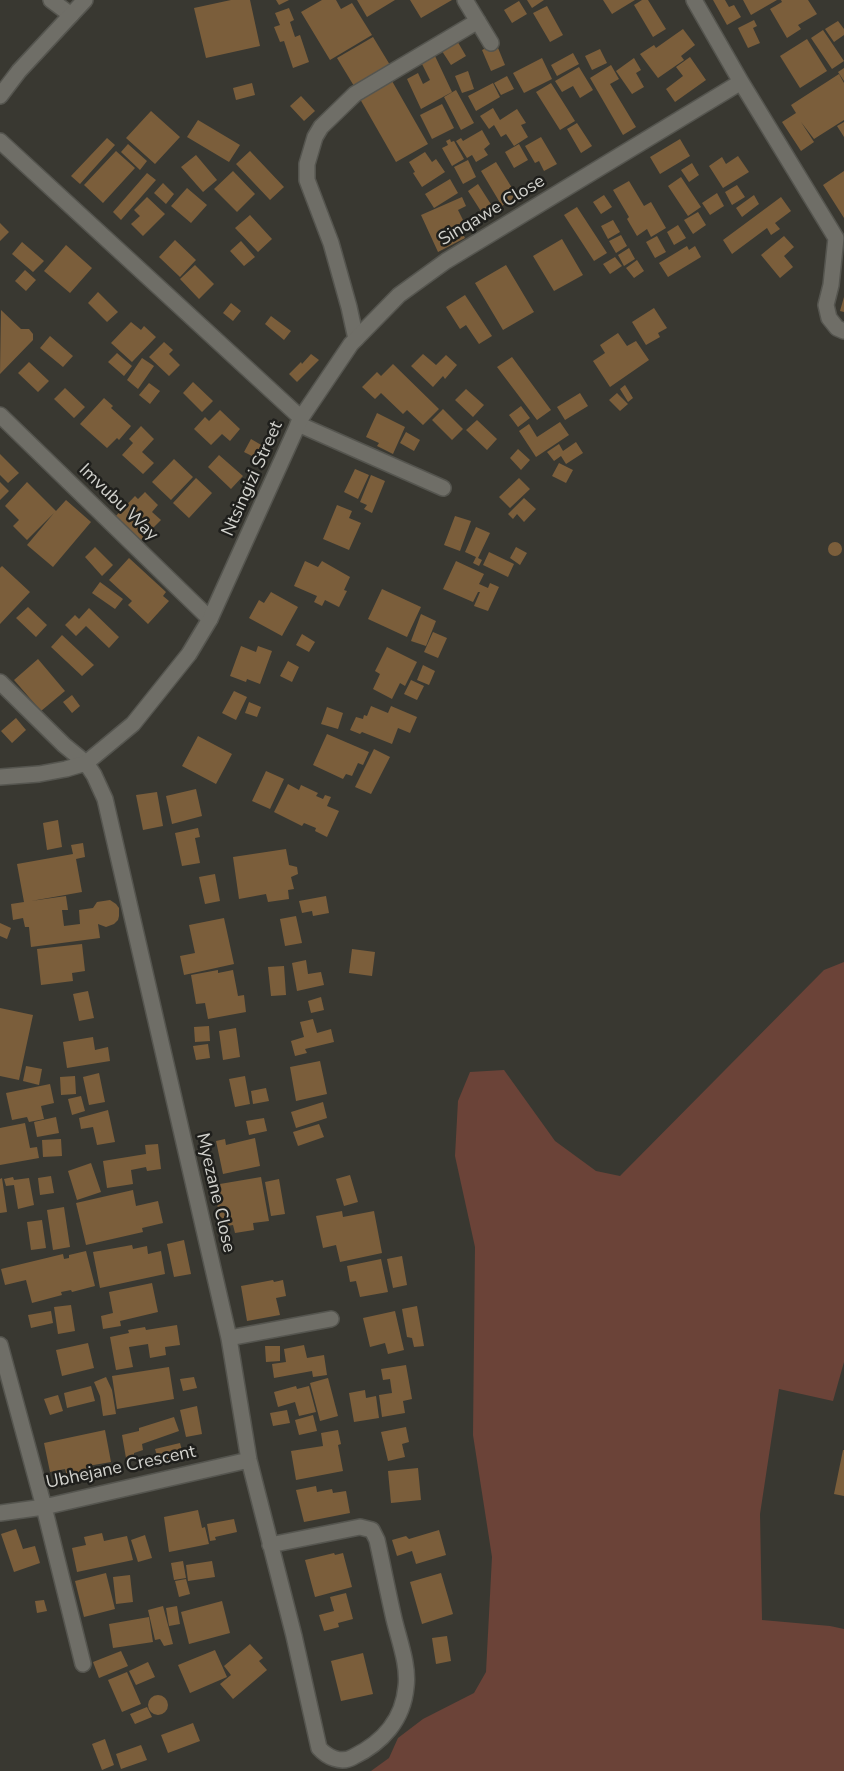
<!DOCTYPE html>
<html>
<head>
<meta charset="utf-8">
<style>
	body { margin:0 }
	canvas { display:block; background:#393831 }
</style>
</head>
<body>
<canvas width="844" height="1771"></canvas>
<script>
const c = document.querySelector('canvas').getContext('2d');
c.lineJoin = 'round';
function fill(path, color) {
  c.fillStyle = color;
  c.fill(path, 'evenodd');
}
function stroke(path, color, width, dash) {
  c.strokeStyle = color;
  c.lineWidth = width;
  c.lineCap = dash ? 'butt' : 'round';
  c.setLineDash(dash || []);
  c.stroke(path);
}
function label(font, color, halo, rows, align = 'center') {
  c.font = font + ' "Nunito Sans",sans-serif';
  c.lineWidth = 5;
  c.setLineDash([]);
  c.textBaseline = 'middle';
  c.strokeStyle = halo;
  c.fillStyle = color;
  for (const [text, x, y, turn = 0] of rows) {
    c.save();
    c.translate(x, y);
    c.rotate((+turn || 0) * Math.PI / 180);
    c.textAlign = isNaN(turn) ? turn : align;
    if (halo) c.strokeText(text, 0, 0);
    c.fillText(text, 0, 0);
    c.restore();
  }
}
const green = new Path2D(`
	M844,962V1362L833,1401L779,1389L760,1514L762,1620L830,1626L844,1629V1771H371L389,1758L398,1738L423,1719L474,1693L486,1672L492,1557L473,1435L475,1247L455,1156L458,1101L470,1072L504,1070L555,1141L596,1171L620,1176L824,970Z`);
const building = new Path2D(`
	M231,0H250L260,46L206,58L194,8Z
	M276,0H289L279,5Z
	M322,0H336L341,9L352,3L372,35L330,60L301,12Z
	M357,0H395L367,17Z
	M410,0H452L421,18Z
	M527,0H544L532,8Z
	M603,0H635L612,14Z
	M642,0H648L666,29L653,37L634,5Z
	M713,0H725L729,7L734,5L741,17L727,25Z
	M743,0H777L751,15Z
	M781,0H808L817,14L798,25L801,29L787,38L770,9L782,2Z
	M519,1L527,14L512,23L504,10Z
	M547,6L563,35L550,42L533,13Z
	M289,8L294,20L290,22L295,37L300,35L309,62L293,68L284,41L280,42L274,27L280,25L275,13Z
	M754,20L757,26L753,28L760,43L748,48L738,28Z
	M838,21L844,29V35L834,42L825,29Z
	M683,29L695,45L681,56L684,60L658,78L640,54L654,45L656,48Z
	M823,30L844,61L832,69L811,38Z
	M373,37L390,65L354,86L337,58Z
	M456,39L466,56L451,65L440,48Z
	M807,39L827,71L800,88L780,56Z
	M496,43L505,65L491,71L482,50Z
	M600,49L607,63L592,70L585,56Z
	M573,53L579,64L557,76L551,65Z
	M435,56L452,92L421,109L407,79L418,73L423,84L430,80L421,62Z
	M690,57L706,80L675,102L666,89L683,76L676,67Z
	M542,58L552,79L524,93L513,73Z
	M634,58L641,70L636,73L644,87L632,94L616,71Z
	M611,65L619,79L610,84L636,127L623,135L590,78Z
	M579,67L593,90L580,98L573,86L562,92L555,81Z
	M844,68V81L838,72Z
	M468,71L474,89L462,93L455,76Z
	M839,74L844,83V120L814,139L801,122L814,142L801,151L782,122L796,113L791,105Z
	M507,76L514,89L501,95L494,83Z
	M392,81L428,144L396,162L360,99Z
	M252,83L255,95L236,100L233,88Z
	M493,83L500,97L476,111L468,96Z
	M551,83L575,121L560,130L536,92Z
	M456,90L474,123L461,130L444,97Z
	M301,96L315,111L304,121L290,106Z
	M442,104L454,128L432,139L420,115Z
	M493,108L500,120L517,109L526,123L521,125L528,137L514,146L506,134L501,137L494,125L489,129L480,116Z
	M151,111L180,137L155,164L126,138Z
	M198,120L240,145L229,162L187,137Z
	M844,122V137L837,126Z
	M577,123L592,146L581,153L567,129Z
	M482,130L490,144L484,149L488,155L476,162L472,155L467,158L456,141L461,138L463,141Z
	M541,137L557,164L544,171L539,161L535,163L525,146Z
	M107,138L115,145L80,184L71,176Z
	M450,139L451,142L454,141L464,159L452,166L442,148L448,145L446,141Z
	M680,139L690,156L660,174L650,157Z
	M128,144L147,161L140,170L121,152Z
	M519,144L528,160L514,168L505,152Z
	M116,151L135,168L103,203L84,185Z
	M250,151L284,187L270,200L236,164Z
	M425,152L432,162L436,159L445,172L422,187L413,173L415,172L409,162Z
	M196,155L217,180L203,192L181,167Z
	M738,156L749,172L723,188L709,166L722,157L726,164Z
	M468,160L476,177L463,184L454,167Z
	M496,162L517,196L502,206L481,171Z
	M692,163L699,175L689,182L681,170Z
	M233,171L255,194L237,212L214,189Z
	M844,171V218L823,185Z
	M147,173L156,180L121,220L113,212Z
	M681,177L701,207L688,216L668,186Z
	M450,179L458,193L434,208L425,194Z
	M629,181L644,206L651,202L666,228L651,237L647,229L637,236L627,219L629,217L613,190Z
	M163,183L174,194L166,204L154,193Z
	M478,184L494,209L484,216L468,191Z
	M737,185L745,197L732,205L725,192Z
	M187,188L207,205L191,223L171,206Z
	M717,193L724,206L710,215L702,203Z
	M604,195L612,207L601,214L593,202Z
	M754,195L759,204L742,217L736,208Z
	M147,197L165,214L143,236L131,224L140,216L134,210Z
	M462,197L466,206L458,210L466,226L460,228L465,238L438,252L421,215Z
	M781,197L791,211L775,223L780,229L771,235L767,228L732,254L723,240Z
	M577,207L607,253L594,261L564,215Z
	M698,212L706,225L693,234L684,220Z
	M250,215L272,239L258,252L235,228Z
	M613,220L620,232L608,239L601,226Z
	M0,223L9,232L0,241Z
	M678,225L686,238L674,245L667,232Z
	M621,235L627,246L616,253L609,241Z
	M657,236L666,252L655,258L646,242Z
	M784,236L794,247L784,256L793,267L780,278L761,255Z
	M562,239L583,275L554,291L533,256Z
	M175,240L196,260L180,277L159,257Z
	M241,241L255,257L244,266L230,251Z
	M22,242L44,261L33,272L12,254Z
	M66,245L92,268L70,293L44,271Z
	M687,246L689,250L695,246L701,257L668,277L659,263Z
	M629,248L635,259L624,266L618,255Z
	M615,257L622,266L610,274L603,264Z
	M637,260L644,271L634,278L626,268Z
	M195,265L214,284L199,299L180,279Z
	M506,265L534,312L503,330L475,283Z
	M25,270L36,280L26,291L15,281Z
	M98,292L118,312L107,322L88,303Z
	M465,295L492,336L479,344L466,325L460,329L446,307Z
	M844,297V312L840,311Z
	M231,303L241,311L233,321L223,313Z
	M654,308L667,328L658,333L660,337L646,345L632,322Z
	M1,310L21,329H29L33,334V340L0,374Z
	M271,316L291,331L284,340L265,324Z
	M131,322L141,330L144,326L156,337L132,362L111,343Z
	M618,333L627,346L636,341L649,360L610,387L593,361L605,353L600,345Z
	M50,336L73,356L63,367L40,348Z
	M164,342L173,350L169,354L180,365L169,376L149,357Z
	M117,353L132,366L124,376L108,362Z
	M311,354L319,360L297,382L289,374L301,362L302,364Z
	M423,354L436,365L446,355L457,365L445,379L443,376L433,387L411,366Z
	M512,357L551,410L537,420L497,367Z
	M142,358L154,366L138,389L127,380Z
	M29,362L49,381L38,392L18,373Z
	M393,364L439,409L423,425L407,410L403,414L381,393L375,399L362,387L377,372L381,376Z
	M193,382L213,401L202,412L183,393Z
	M149,383L160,391L150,404L139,395Z
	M625,385L633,398L628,402L620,389Z
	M65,388L85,407L74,418L54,399Z
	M466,389L484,405L473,417L455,400Z
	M580,393L588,406L565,420L557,407Z
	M617,393L628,404L620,411L609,400Z
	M104,398L113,406L111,408L131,426L119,440L117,438L107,448L80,424Z
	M521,406L530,418L518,427L509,415Z
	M443,409L463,429L452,440L432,420Z
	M220,410L240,429L230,441L222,434L211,445L194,429L205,417L209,421Z
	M377,413L405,427L393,454L377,446L379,443L366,437Z
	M477,420L497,439L487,450L466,430Z
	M560,422L569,435L536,457L519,431L529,424L537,437Z
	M141,426L154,439L142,452L154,463L143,474L122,455L133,443L129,439Z
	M406,432L420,440L414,451L400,443Z
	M251,439L263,446L256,458L244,452Z
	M576,442L583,453L566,464L561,456L554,461L547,452L559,444L563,451Z
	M518,449L530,460L521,470L510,458Z
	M0,454L19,473L8,483L0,475Z
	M219,455L243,476L231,489L208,467Z
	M174,459L193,477L171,500L152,482Z
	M559,463L573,470L566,483L552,476Z
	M355,469L369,475L358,499L344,492Z
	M371,475L385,481L372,513L364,509L367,505L360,502Z
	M196,478L212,493L189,518L173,503Z
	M519,478L530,489L510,508L499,497Z
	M0,482L9,491L0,500Z
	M27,482L56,511L66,500L91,522L53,567L27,545L54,513L27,540L13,526L19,520L5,506Z
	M145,492L158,505L152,512L161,520L137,544L112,520L135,496L138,499Z
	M524,498L536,509L524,522L517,514L513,519L508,514Z
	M337,505L352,511L349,518L361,523L349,550L323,539Z
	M455,516L471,521L460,551L444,545Z
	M476,527L490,533L478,558L482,560L479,566L473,563L476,557L465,552Z
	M828 549a7 7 0 1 1 14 0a7 7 0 1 1-14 0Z
	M95,547L113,565L102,576L85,557Z
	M516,547L527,553L520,565L510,558Z
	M489,552L514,564L508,577L483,565Z
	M129,558L166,592L163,596L169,601L148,624L128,605L132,601L109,580Z
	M305,561L318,567L322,561L350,577L344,590L347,591L339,607L325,600L322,606L314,602L317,596L294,586Z
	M456,561L484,574L479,584L488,588L490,583L499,587L488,611L474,606L480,592H478L473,602L443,589Z
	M2,566L30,592L0,624V568Z
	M100,582L123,599L115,609L92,593Z
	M382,589L421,607L407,637L368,619Z
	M271,592L298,607L282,636L249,618L259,600L264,603Z
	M28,607L47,625L36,637L16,618Z
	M89,608L119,637L109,648L86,626L76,636L65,625L75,615L79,619Z
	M421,614L436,621L426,646L411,641Z
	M433,632L447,638L438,658L424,652Z
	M302,634L315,642L309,652L296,645Z
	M62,635L94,665L82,676L51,647Z
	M241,646L256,652L258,646L272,651L260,684L247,679L246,682L230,676Z
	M387,647L417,662L405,686L400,683L392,699L373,689L380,674L375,671Z
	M38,659L65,691L41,711L14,680Z
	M288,661L299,667L292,682L280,676Z
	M423,665L435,671L429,685L417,680Z
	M411,680L424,686L417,700L404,694Z
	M234,691L247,697L236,720L222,713Z
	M72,695L80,706L72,713L63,702Z
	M249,702L261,707L257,717L245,713Z
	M371,706L388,713L391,706L417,717L410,733L398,728L392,744L362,732L360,734L350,730L356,717L363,719L364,715L367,716Z
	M327,707L343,713L338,729L321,724Z
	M16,718L26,730L12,743L1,731Z
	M327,734L369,752L363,765L358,763L352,776L346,774L343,779L313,765Z
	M198,736L232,754L216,784L182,766Z
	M374,749L390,757L371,794L355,787Z
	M266,771L284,779L270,809L252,801Z
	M288,784L299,790L301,785L318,793L316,796L323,799L325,795L331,797L327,806L339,811L327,837L315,831L316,828L304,823L302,826L274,812Z
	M196,789L202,816L172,824L166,796Z
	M157,792L163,826L143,830L136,795Z
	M58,820L62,847L47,850L43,823Z
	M198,828L200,837L195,838L200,863L182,866L175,833Z
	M83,843L85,857L76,859L82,892L31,901L66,896L68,910H62L64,926L80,924L79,910L93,908L97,902L110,900L116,904L119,908V916L118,920L114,924L106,927L98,924L100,938L31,947L29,927H25L23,918L13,920L11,904L24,902L17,864L73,854L71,845Z
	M286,849L289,865L297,867L298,874L291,877L294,889L288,890L289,899L268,902L266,894L239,899L233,857Z
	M215,874L220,901L205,904L199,877Z
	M326,896L329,913L313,916L312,911L302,913L299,901Z
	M296,916L302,943L285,946L280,919Z
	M224,918L234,964L184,975L180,956L195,953L189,925Z
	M0,923L11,928L7,939L0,936Z
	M82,944L85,971L72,973L73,981L41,985L37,949Z
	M352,949L375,952L372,976L349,973Z
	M306,960L308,974L321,972L324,985L297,991L292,963Z
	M284,966L286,995L271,996L268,967Z
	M218,970V973L233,970L238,996L244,995L246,1012L208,1019L205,1003L196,1004L191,975Z
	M88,991L94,1018L79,1021L73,994Z
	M321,997L324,1010L311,1013L308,1001Z
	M0,1008L33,1015L19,1080L0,1076Z
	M313,1019L317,1033L331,1029L334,1042L305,1049L307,1053L295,1056L291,1041L304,1037L300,1022Z
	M209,1026L210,1041L195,1042L194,1027Z
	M236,1028L240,1057L223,1060L219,1031Z
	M93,1037L95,1050L108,1047L110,1061L67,1068L63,1042Z
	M208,1044L210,1058L196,1060L193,1046Z
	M320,1061L327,1094L296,1101L290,1067Z
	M26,1066L42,1069L39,1085L23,1081Z
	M99,1073L105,1102L89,1105L83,1077Z
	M75,1076L76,1094L61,1095L60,1077Z
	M245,1076L250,1104L235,1107L229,1079Z
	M50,1084L54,1103L41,1106L44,1119L29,1122L27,1117L12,1120L6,1093Z
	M266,1088L269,1101L253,1104L251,1091Z
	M81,1096L85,1111L72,1115L68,1099Z
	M323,1102L327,1118L296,1128L291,1112Z
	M108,1110L115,1142L97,1145L93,1127L81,1129L79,1118Z
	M56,1117L59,1133L37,1137L34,1122Z
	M264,1118L267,1131L249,1135L246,1121Z
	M25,1123L30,1148L37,1147L39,1158L0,1165V1128Z
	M319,1124L324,1137L298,1146L293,1132Z
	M255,1138L260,1166L223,1174L216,1141L225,1139L226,1145Z
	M61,1139L62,1156L43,1157L42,1140Z
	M158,1144L161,1169L147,1171L146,1167L131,1170L133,1184L107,1188L103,1161L146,1154L145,1145Z
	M91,1163L101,1192L77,1200L68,1171Z
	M350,1175L358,1202L344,1206L336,1179Z
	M51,1176L54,1193L40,1195L38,1178Z
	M13,1177L14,1180L29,1178L34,1205L18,1209L14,1185L6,1186L4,1179Z
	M261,1177L269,1221L253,1223L254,1230L235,1233L233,1225L221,1227L214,1185Z
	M2,1178L7,1212L0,1213V1179Z
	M279,1179L285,1214L271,1216L265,1182Z
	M133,1190L136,1206L158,1201L163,1223L142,1228L143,1232L86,1245L76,1203Z
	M64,1207L70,1247L53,1250L47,1210Z
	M342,1211L343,1217L374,1211L382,1253L340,1262L336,1245L323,1248L316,1216Z
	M42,1220L46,1248L31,1250L27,1222Z
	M184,1240L191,1274L174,1277L167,1244Z
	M132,1245L133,1249L147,1246L148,1254L161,1251L165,1274L100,1288L93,1252Z
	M86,1251L95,1286L72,1292L71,1290L61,1292L62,1295L32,1303L26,1280L5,1285L1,1269L63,1254L64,1259L69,1258V1255Z
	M402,1256L407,1285L393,1288L387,1259Z
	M381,1259L388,1292L360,1297L356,1281L350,1282L347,1266Z
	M273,1280L274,1282L283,1280L286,1296L276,1298L280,1315L247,1321L241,1286Z
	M152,1283L158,1312L120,1321L121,1326L103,1329L101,1316L113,1313L109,1292Z
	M71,1305L75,1331L58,1334L54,1307Z
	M417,1306L424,1346L414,1347L412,1338L407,1337L402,1309Z
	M51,1311L53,1323L31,1328L28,1315Z
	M395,1311L404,1350L388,1354L385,1343L370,1347L363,1318Z
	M177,1325L180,1345L165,1347L166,1355L150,1358L148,1344L129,1347L133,1367L116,1370L110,1337L129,1333L128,1330L145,1327L146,1330Z
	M88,1343L94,1368L62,1376L56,1350Z
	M304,1345L307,1358L324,1355L327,1375L313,1377L312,1371L274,1378L272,1364L286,1362L284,1349Z
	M265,1346H280V1361L266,1362Z
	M406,1365L412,1399L403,1401L405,1413L382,1417L379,1395L392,1393L390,1379L383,1380L381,1369Z
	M169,1367L174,1399L117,1409L112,1376Z
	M106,1377L112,1390L116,1414L103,1416L100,1396L94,1382Z
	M194,1377L197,1388L183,1391L180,1379Z
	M328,1378L338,1416L320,1421L310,1383Z
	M91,1386L95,1401L67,1408L64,1393Z
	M296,1386L297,1389L309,1386L316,1412L299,1416L295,1402L278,1407L274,1392Z
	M365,1390L366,1398L376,1396L379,1418L354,1422L349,1393Z
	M58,1395L63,1411L50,1415L44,1399Z
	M197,1406L202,1434L186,1437L180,1410Z
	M287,1410L290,1423L273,1426L270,1413Z
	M313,1415L317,1431L299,1435L295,1420Z
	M174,1417L179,1431L142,1444L143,1450L134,1453V1456L126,1458L122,1435L139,1431V1428Z
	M406,1427L409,1442L402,1444L405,1457L388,1461L381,1432Z
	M105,1430L111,1462L88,1466L89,1472L67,1476L65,1469L50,1472L44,1443Z
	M338,1430L341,1444L338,1445L343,1471L296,1480L291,1451L323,1446L321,1433Z
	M180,1443L184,1458L160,1465L155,1449Z
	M843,1450H844V1496L834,1494Z
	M418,1468L421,1500L391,1503L388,1471Z
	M316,1486L317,1492L332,1489L333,1493L346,1491L350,1513L304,1522L296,1490Z
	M198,1510L202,1528L205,1527L209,1544L169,1552L164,1517Z
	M234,1519L237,1532L215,1537L216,1540L210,1541L207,1524Z
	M16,1529L23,1549L35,1546L40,1563L14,1572L1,1534Z
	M439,1530L446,1555L416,1564L412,1551L397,1556L392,1540L406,1536L409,1539Z
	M102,1533L104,1541L127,1536L133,1560L77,1572L72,1548L86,1545L84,1537Z
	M145,1535L152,1558L138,1562L131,1540Z
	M334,1553L335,1555L343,1553L352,1587L315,1597L305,1560Z
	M183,1561L186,1578L174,1580L171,1563Z
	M212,1561L215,1577L188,1581L186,1565Z
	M106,1573L115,1609L84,1617L75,1581Z
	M441,1573L453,1614L422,1624L410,1582Z
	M130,1575L133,1602L116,1604L113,1577Z
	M186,1579L190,1594L179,1597L175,1581Z
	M346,1593L353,1619L338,1623L339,1627L324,1631L319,1615L334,1611L330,1597Z
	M44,1600L47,1611L37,1613L35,1601Z
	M222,1601L230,1633L189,1644L181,1612Z
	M163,1606L173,1644L164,1646L160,1639L155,1640L148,1610Z
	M177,1606L180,1624L169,1626L166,1608Z
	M149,1617L153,1642L113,1648L109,1624Z
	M447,1636L451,1661L436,1664L432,1638Z
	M250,1644L263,1658L259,1661L267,1670L233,1699L220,1684L231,1675L224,1666Z
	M215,1650L227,1677L190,1693L178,1665Z
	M121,1651L128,1666L99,1678L93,1662Z
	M363,1653L373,1694L341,1701L331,1661Z
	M148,1662L155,1677L136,1685L129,1671Z
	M127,1672L141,1704L122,1712L108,1680Z
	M148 1705a10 10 0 1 1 20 0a10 10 0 1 1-20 0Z
	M147,1707L152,1717L135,1724L130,1714Z
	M193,1723L200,1741L168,1753L161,1735Z
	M105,1739L114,1765L102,1770L92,1744Z
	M141,1745L147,1760L121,1769L116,1754Z`);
const lane = new Path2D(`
	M51,0L71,15
	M465,0L491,43
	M356,339L349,307L331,243L307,180V164L315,137L321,127L355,94L478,21
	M0,415L210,619
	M298,424L443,488
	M0,682L64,745L86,763`);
const street = new Path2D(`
	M694,0L741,82L836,238L831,285L826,305L829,318L837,328L844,331
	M0,96L19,71L85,0
	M0,141L301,418
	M86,763L94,775L105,799L229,1338L249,1460L294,1636L319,1748C327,1757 341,1764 353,1757C382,1743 403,1720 406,1687C409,1666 399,1640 394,1619C388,1593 383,1567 377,1540L372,1530L360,1527L270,1545
	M0,777L39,774L66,769L86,763L133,724L189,654L210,619L301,418L351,344L399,295L446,261L741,82
	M229,1338L331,1319
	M0,1345L44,1507L83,1664
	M0,1513L44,1507L249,1460`);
const streetNames = [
	["Sinqawe Close",492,211,-31],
	["Ntsingizi Street",253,479,-66],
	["Imvubu Way",118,503,44],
	["Myezane Close",215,1193,77],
	["Ubhejane Crescent",121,1468,-12]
];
fill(green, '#6b4338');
fill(building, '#7b5e3b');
stroke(lane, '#55554f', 18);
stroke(street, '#55554f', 18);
stroke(lane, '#6f6e67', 15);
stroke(street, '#6f6e67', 15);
label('18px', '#d2d2cd', '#1f1f1c', streetNames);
</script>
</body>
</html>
